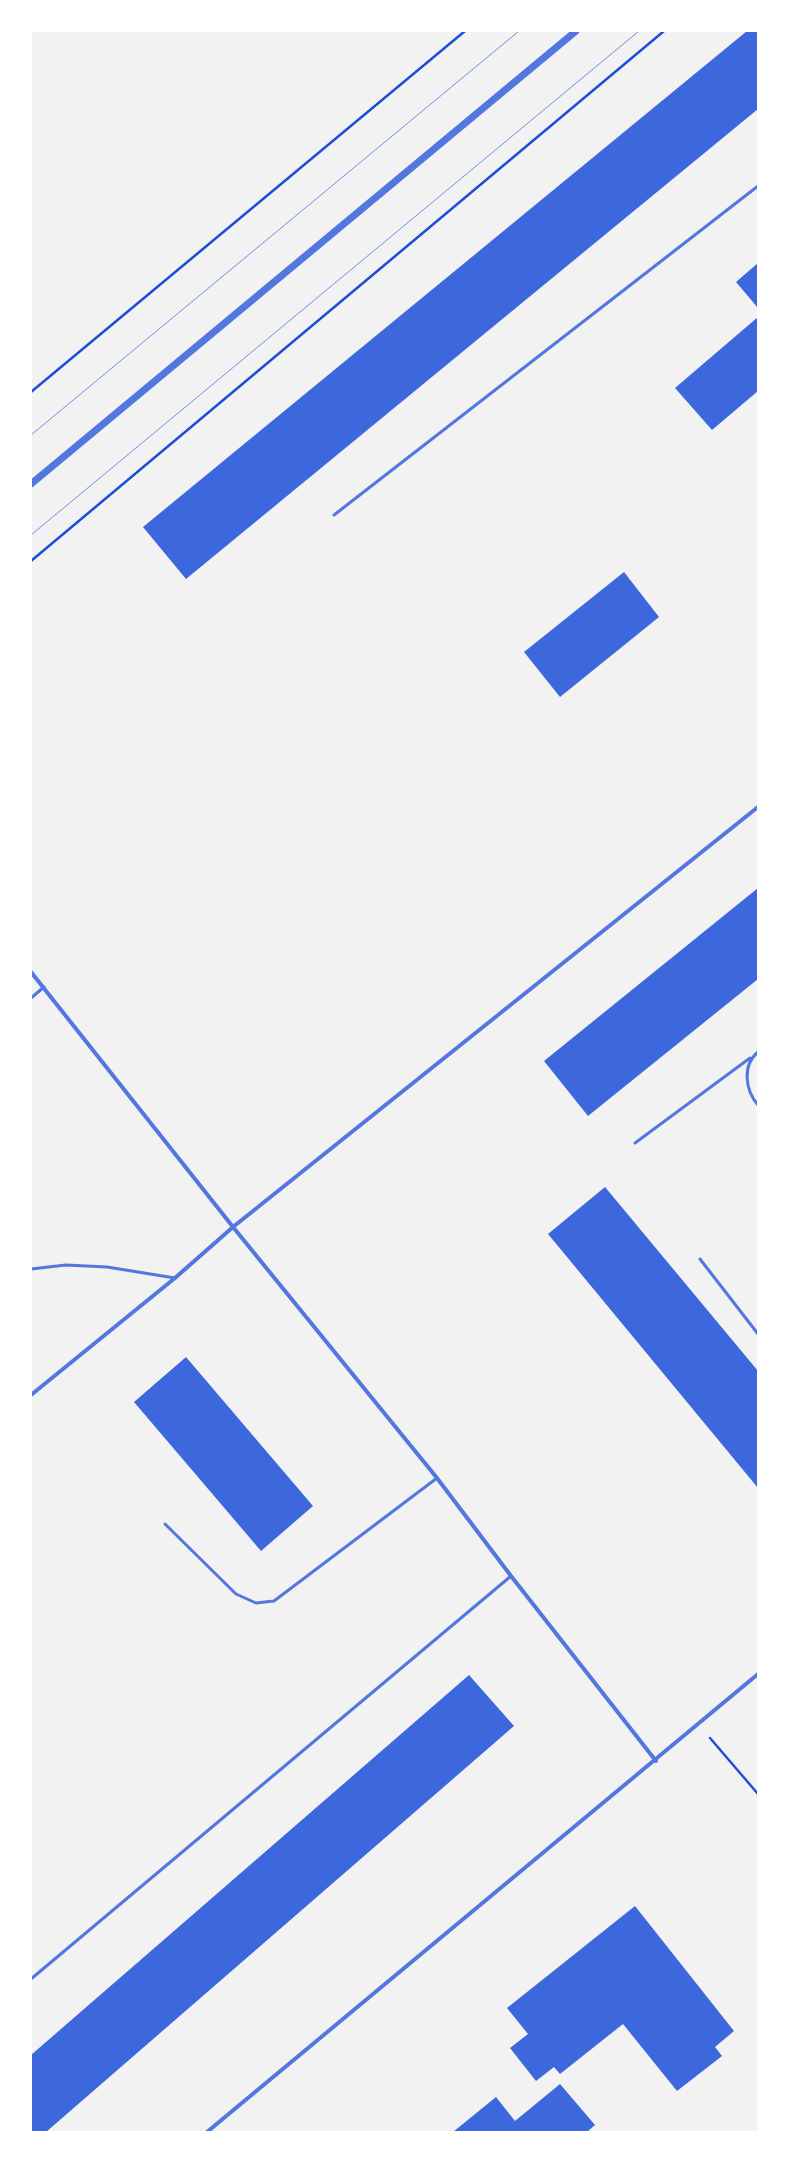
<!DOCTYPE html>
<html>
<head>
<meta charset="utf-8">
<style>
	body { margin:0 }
	#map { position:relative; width:789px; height:2163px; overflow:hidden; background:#f2f2f2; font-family:"Times New Roman",serif }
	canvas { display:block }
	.frame { position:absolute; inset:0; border:32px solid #fff; pointer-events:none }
</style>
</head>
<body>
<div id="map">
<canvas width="789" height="2163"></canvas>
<div class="frame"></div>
</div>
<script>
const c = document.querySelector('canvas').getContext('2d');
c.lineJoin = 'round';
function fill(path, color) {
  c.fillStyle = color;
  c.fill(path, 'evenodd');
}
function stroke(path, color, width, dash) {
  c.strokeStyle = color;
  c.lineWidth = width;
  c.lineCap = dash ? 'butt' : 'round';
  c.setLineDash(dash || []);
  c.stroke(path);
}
const building = new Path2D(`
	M747,31H758V109L186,579L143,527Z
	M758,263V308L736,282Z
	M758,317V391L712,430L675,388Z
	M624,572L659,617L560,697L524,652Z
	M758,888V979L588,1116L544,1061Z
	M605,1187L758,1371V1488L548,1234Z
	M186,1357L313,1506L261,1551L134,1402Z
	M469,1675L514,1726L46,2132H31V2055Z
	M635,1906L734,2031L715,2047L722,2056L677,2091L623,2024L560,2074L554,2067L536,2081L510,2048L528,2034L507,2008Z
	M560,2084L595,2125L587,2132H453L496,2097L515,2121Z`);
const path = new Path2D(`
	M31,392L465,31
	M31,561L664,31
	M710,1738L758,1794`);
const service = new Path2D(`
	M334,515L758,186
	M31,998L44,987
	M758,1052C742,1065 745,1090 758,1105
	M635,1143L750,1058
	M700,1259L758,1334
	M31,1269L66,1265L107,1267L175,1278
	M165,1524L236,1594L256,1603L274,1601L437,1478
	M31,1979L511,1576`);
const minor = new Path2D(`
	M31,972L233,1227L437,1478L511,1576L656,1761
	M31,1395L175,1278L233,1227L758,807
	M207,2132L758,1674`);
const tertiary = new Path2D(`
	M31,484L576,31`);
const tram = new Path2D(`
	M31,435L519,31
	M31,535L639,31`);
fill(building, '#3d67dc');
stroke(path, '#1d4ed8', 2.5);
stroke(service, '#5277de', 3);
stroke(minor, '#5277de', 4);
stroke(tertiary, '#5277de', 7);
stroke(tram, '#7290e2', 1);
</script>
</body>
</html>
